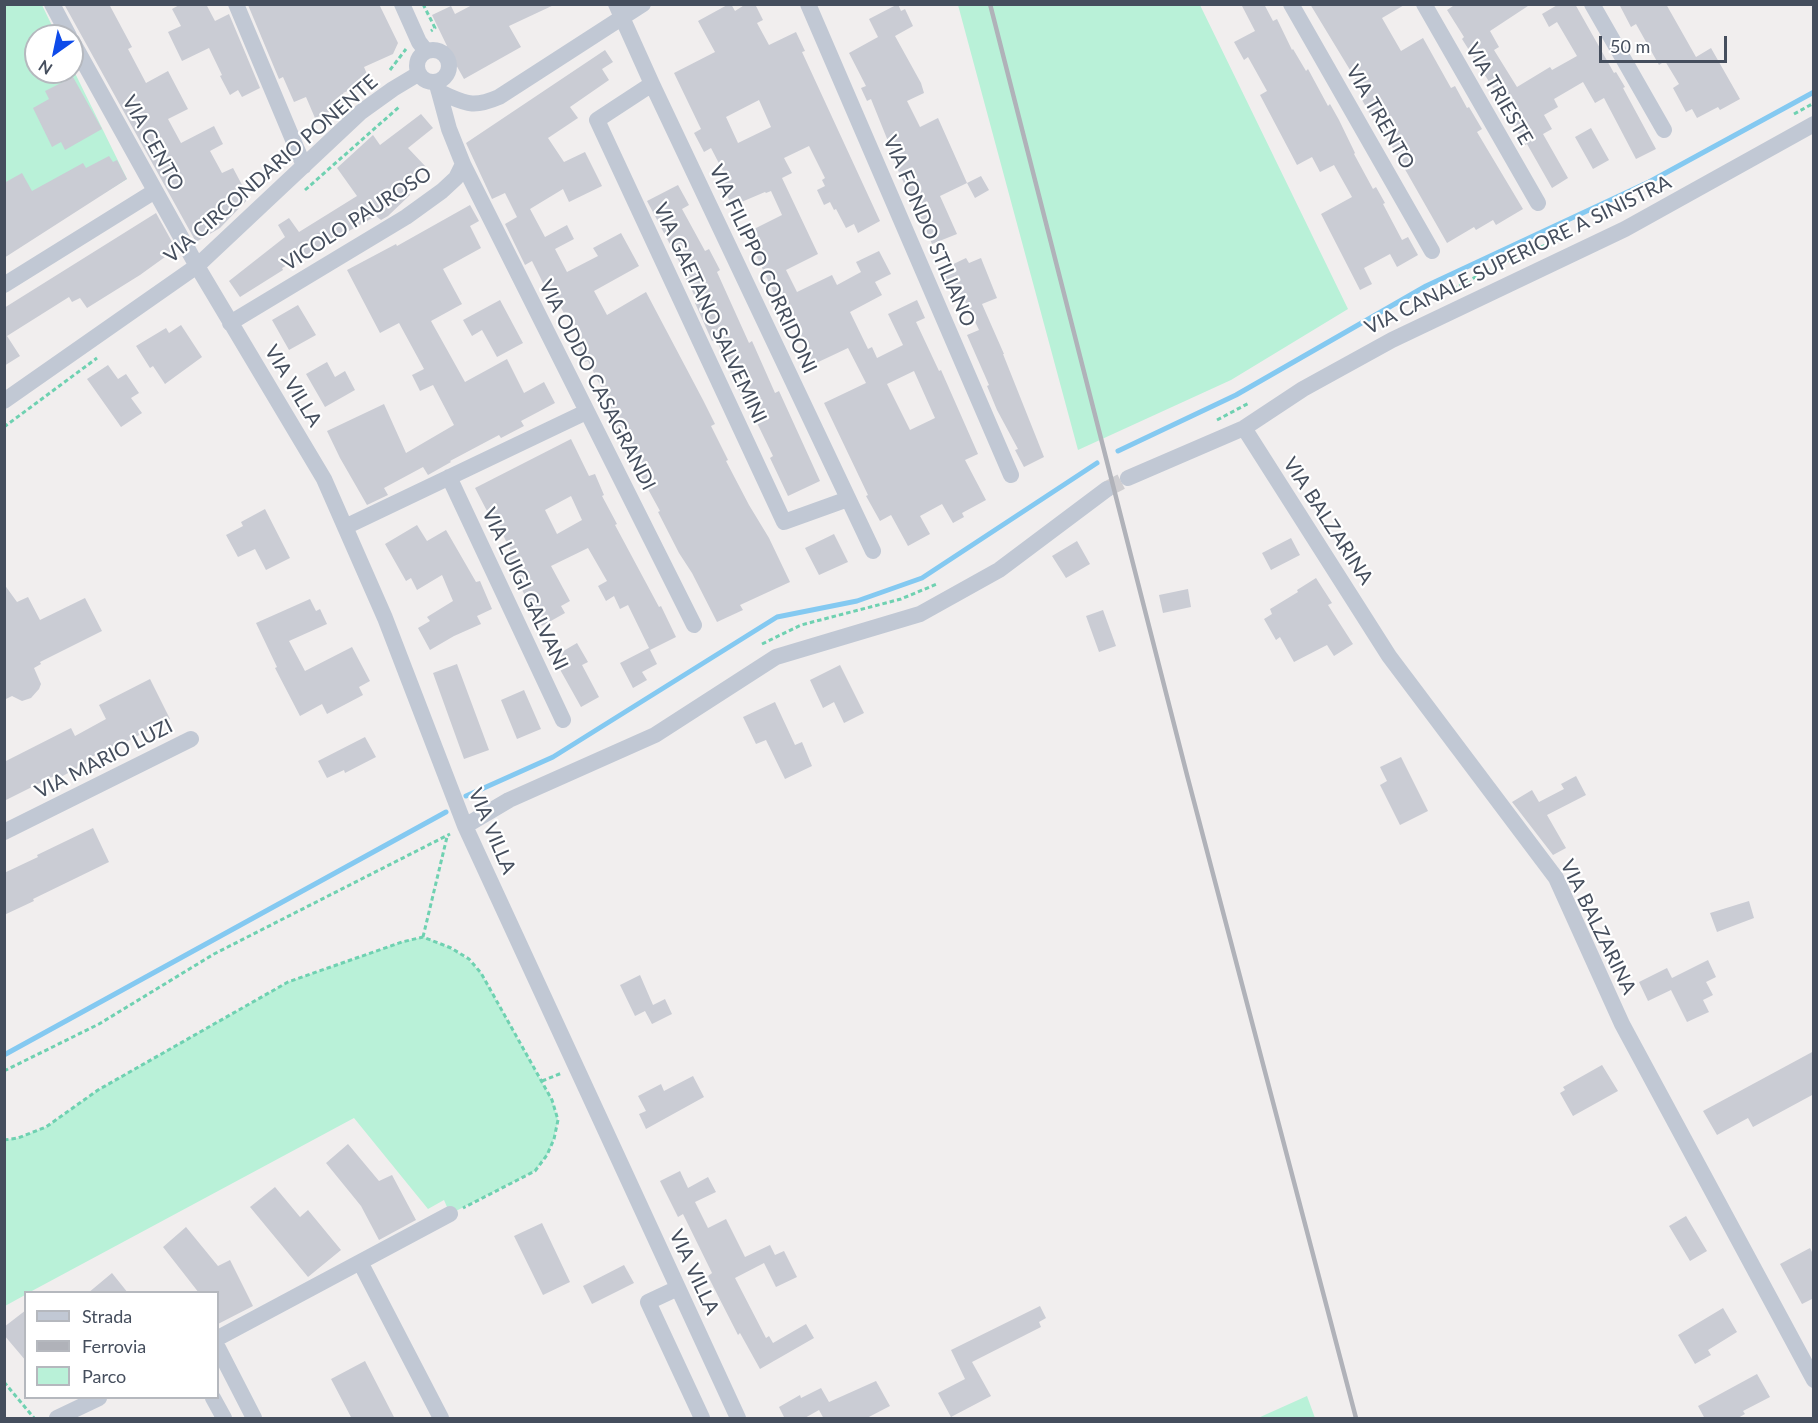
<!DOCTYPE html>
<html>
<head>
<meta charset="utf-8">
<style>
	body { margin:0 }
	#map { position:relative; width:1818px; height:1423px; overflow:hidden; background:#f1eeee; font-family:Lato,sans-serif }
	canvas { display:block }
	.frame { position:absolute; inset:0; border:6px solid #454e5d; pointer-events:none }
	.legend { position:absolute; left:24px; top:1291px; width:195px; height:108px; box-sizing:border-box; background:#fff; border:2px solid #b5b8be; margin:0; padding:8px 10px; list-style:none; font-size:18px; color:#454e5d }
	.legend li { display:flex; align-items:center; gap:12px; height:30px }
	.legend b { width:30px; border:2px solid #b5b8be }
	.north { position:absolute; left:24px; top:24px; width:60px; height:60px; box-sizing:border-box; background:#fff; border:2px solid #b5b8be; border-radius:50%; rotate:213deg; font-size:16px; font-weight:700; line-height:24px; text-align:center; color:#454e5d }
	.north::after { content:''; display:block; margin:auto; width:21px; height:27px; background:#0e4bea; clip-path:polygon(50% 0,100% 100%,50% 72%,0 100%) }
	.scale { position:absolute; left:1599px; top:36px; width:128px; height:27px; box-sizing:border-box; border:3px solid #454e5d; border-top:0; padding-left:8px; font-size:18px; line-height:21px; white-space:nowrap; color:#454e5d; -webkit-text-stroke:4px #fff; paint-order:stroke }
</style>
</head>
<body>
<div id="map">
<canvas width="1818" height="1423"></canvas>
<div class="frame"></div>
<ul class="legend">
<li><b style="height:8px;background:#c1c8d4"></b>Strada</li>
<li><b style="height:8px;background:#b0b2b9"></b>Ferrovia</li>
<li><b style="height:16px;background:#b9f1d8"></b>Parco</li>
</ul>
<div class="north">N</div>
<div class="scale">50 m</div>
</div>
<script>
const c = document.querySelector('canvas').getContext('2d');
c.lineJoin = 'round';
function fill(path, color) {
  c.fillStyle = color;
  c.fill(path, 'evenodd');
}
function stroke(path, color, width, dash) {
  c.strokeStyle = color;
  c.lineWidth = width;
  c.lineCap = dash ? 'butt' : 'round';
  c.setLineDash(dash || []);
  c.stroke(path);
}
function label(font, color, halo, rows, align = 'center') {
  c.font = font + ' Lato,sans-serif';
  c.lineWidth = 4.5;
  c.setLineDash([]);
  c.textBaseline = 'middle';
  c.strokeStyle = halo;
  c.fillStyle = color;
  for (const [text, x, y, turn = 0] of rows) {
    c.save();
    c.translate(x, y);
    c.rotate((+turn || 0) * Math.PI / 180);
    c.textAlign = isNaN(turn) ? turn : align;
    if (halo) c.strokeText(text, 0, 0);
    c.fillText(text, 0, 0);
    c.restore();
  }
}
const green = new Path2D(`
	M5,5H42L57,36H36V72H72V67L127,179L5,254Z
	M958,5H1200L1348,309L1231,380L1078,450Z
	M423,937C449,947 463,952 481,973L552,1100L558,1120L553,1142L547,1155L535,1171L450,1214L444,1200L428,1209L354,1118L30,1292H26L25,1295L5,1306V1140L18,1138L46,1127L98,1090L288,982L402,942Z
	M1307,1396L1315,1418H1258Z`);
const stream = new Path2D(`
	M1118,451L1236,395L1426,286L1649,182L1814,92
	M466,796L553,757L777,617L857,601L922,578L1097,463
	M4,1055L446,812`);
const building = new Path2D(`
	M64,4H109L132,47L128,49L146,83L168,71L188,109L168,119L181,143L214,126L223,144L210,151L222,173L233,168L249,198L220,228L196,242Z
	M181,4H206L215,21L229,14L260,88L242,97L238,90L230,95L220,76L222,75L209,48L182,61L168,32L181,26L172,9Z
	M379,4L398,43L393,54L364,67L370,81L343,93L348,104L315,118L306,97L294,102L283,77L279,79L248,5Z
	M474,4H556L509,26L521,47L464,79L446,47L447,46L432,15L451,6L455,14Z
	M729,4H731L735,11L746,4H755L763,20L757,23L769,45L796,32L805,51L802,52L880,221L858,233L854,224L846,228L836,209L834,210L830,202L824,205L817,190L825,186L822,180L825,178L809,146L784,158L792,173L782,178L818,254L786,270L797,292L832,275L837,285L861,272L856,262L879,251L891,274L875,282L882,295L850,312L868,349L872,347L877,358L903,345L888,314L917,300L925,318L916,322L939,371L941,370L978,454L965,460L986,500L962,513L964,517L953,523L942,504L920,516L930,534L908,546L891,515L880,521L866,496L868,495L824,403L866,383L848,348L812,365L794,325L790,327L755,253H754L744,234L782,215L771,191L766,193L765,192L732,206L719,178L725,175L711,148L704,152L694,133L701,129L674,73L715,52L698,21ZM759,100L771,127L738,143L726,117ZM914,371L935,418L910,430L887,384Z
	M898,4L901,11L905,9L913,26L895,36L921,83L924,93L907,101L920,127L938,118L967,183L940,196L957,234L932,244L892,157L894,156L871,99L867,101L861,88L866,86L849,53L878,37L869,19Z
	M1241,4H1264L1273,21L1277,19L1292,50L1293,49L1306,71L1308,69L1328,106L1330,104L1339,120L1355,153L1354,154L1373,189L1376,187L1385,203L1383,204L1402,240L1408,237L1418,255L1397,267L1390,254L1364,268L1372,284L1360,290L1321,214L1352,197L1334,165L1320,172L1312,157L1297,165L1260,95L1267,91L1248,57L1244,60L1234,42L1255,31Z
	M1310,4H1406L1382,18L1401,51L1423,38L1451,88L1455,86L1467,108L1469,107L1482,129L1477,132L1523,209L1496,225L1493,220L1476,230L1474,227L1447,243L1390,143L1374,116L1372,117L1362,100L1367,98Z
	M1456,4H1531L1490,31L1499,47L1494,50L1517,87L1550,67L1552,70L1577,56L1557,22L1549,27L1542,14L1559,4H1575L1614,73L1616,72L1625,87L1623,88L1656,149L1636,159L1604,98L1595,103L1583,82L1554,99L1558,107L1544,115L1552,129L1543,134L1568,178L1552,188L1527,144L1525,145L1500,99L1462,39L1464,37L1447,10Z
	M1619,4H1666L1696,57L1711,48L1740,99L1720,110L1718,107L1697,118L1692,109L1686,112L1673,88L1679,84L1665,61L1659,65L1636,24L1631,27Z
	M605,50L613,62L602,69L609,80L570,107L578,118L548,138L564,162L585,152L602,186L569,202L563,189L530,209L545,237L567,225L574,239L555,249L567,272L598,256L593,248L621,233L639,266L594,291L607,315L646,292L703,400L715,424L711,426L728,460L726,461L749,505L769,538L790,582L740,605L743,610L717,622L692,573L679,553L658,512L660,511L632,460L630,462L622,446L624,445L604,408L610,405L588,361L585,362L576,344L580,342L555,297L551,299L532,261L525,265L505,224L517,217L505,193L492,199L466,143Z
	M73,77L102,129L65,150L61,142L52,147L33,108L49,99L45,91Z
	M421,114L433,128L408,148L426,167L405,188L410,195L388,216L381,220L376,216L282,268L283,270L240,297L229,281L285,237L278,225L289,218L299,232L357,196L337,168L373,135L380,145Z
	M1591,128L1609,160L1593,169L1575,137Z
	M109,156L113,162L117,160L127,179L4,258V183L22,173L32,191L83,163L86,168Z
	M981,176L989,190L975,198L967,183Z
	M678,185L689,205L682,209L705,251L709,249L720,270L717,272L749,343L752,341L775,393L779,391L820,481L788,496L770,458L773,456L743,394L741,395L716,339L712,341L695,303L698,302L679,266L681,265L647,201Z
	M470,205L479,221L470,226L481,248L443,269L462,304L431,321L465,382L507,359L524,393L544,382L555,403L521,421L524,426L501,438L499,435L450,461L451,462L428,475L423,467L384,488L388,495L367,505L340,458L327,431L384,404L406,453L454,425L433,385L420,391L412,375L424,369L399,323L380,333L347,270L396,244L397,246Z
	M156,213L176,249L140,275L87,308L80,298L72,302L69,297L7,336L20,356L4,366V308Z
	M966,258L969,263L981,258L997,298L982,304L1004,354H1003L1044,457L1024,467L1015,450L1018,449L997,410L987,386L989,385L967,335L979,330L963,297L955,301L941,270Z
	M500,300L523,343L497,357L482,330L472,336L463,320Z
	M298,305L316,335L289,350L272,320Z
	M181,325L202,357L165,384L153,366L150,368L136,346L166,328L169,333Z
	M327,362L335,377L345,371L355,390L325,407L306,374Z
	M108,365L118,379L126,374L139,393L131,398L142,413L121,427L87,379Z
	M571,439L589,476L595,474L604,495L602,496L617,524L615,525L659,607L661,606L676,637L650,650L628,605L620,609L614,596L606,601L598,586L607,581L588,548L551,566L570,601L561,606L565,613L542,626L522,590L523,589L506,553L511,551L490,509L487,511L475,488ZM571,496L582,520L557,534L545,510Z
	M265,509L290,558L266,570L255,549L238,557L226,535L243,526L241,522Z
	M417,525L427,541L446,530L476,582L480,581L492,609L477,616L481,624L454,636L430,650L418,628L430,621L427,617L453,601L442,575L417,590L411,578L406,581L385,544Z
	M834,534L848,562L819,575L805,548Z
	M1291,538L1300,555L1271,570L1262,553Z
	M1077,541L1090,564L1066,578L1052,556Z
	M1316,578L1332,603L1328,605L1353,644L1334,656L1327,645L1294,662L1280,637L1276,640L1264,619L1272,614L1270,609L1298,592L1297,590Z
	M4,584L17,602L28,597L40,620L85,598L102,631L40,662L41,664L34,668L41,684L39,689L31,698L22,701L12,696L4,700Z
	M1188,589L1191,607L1163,613L1159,595Z
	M310,599L316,611L320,609L327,624L289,641L305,671L352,647L370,681L359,687L363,695L327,714L322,704L300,716L275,668L277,667L256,623Z
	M1103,610L1116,646L1099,652L1086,616Z
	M577,643L588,662L582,665L599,697L581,707L553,657Z
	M649,648L657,664L642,672L647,680L633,688L620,663Z
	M457,664L489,750L464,759L433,673Z
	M840,665L864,713L844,723L834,702L823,708L810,680Z
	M150,679L170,719L120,745L119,743L88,759L89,762L55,780L54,776L4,801V762L71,728L75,736L106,719L99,705Z
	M524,690L541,729L517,739L501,700Z
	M775,702L795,745L802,742L812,766L785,779L766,740L756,744L743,717Z
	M365,737L376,757L345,773L344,770L327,778L318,761Z
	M1401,757L1428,811L1400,825L1380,785L1387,781L1380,767Z
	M1576,776L1586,795L1547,815L1566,848L1553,855L1512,802L1532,790L1539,802L1564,789L1561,784Z
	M93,828L109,862L33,899L34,901L4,915V873L38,857L37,855Z
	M1749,901L1754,918L1717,932L1710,913Z
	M1708,960L1716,977L1706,982L1713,995L1703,1000L1709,1012L1687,1022L1671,990L1648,1001L1639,982L1667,968L1672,978Z
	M640,975L653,1005L665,999L672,1014L652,1024L645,1011L635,1016L620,985Z
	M1814,1051V1094L1753,1127L1748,1118L1717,1135L1703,1111Z
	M1602,1065L1618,1091L1573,1116L1560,1093L1565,1090L1563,1087Z
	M693,1076L704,1097L646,1129L639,1114L646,1111L638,1096L661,1084L664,1091Z
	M348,1144L379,1181L392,1175L416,1220L379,1240L361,1206L326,1163Z
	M680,1171L688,1188L708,1177L716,1192L695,1202L708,1228L726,1219L745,1257L770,1245L775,1255L784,1251L797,1277L776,1287L764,1263L735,1278L766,1338L769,1336L773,1343L806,1324L814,1338L760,1369L740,1333L738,1335L714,1288L708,1276L712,1273L683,1214L678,1217L660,1181Z
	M275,1187L300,1217L308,1210L341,1250L308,1277L250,1207Z
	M1686,1216L1707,1251L1690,1261L1669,1226Z
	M542,1223L570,1282L543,1295L514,1236Z
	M186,1227L218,1266L230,1260L253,1306L218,1324V1293H199L163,1247Z
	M1810,1248L1814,1256V1298L1802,1304L1780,1264Z
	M624,1265L634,1283L592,1304L583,1286Z
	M112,1273L128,1293H88Z
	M1040,1306L1046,1318L1039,1322L1041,1327L972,1362L991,1396L951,1417L938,1393L965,1379L951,1350Z
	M1723,1308L1737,1332L1708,1350L1711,1355L1695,1364L1678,1335Z
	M26,1310V1361L4,1335V1327Z
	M365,1361L395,1419H352L331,1379Z
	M1757,1374L1770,1397L1743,1411L1745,1414L1736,1419H1705L1698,1406Z
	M876,1381L890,1406L865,1419H824L819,1410L803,1419H785L779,1407L800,1395L801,1398L821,1388L829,1402Z`);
const minorTunnel = new Path2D(`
	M1107,489L1128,478`);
const path = new Path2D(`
	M423,4L435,28L431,31
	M390,70L406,49
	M1794,114L1814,103
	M305,190L399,107
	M1413,310L1502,263L1570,235
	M1217,420L1249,403
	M4,427L97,358
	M762,644L801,625L901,599L937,584
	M423,937L447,837
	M4,1071L99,1024L214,954L450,834
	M542,1081L562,1073
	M4,1140L18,1138L46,1127L98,1090L288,982L402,942L423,937L451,948L469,959L481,973L552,1100L558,1120L554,1139L547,1155L535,1171L463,1208
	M4,1382L34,1418`);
const minor = new Path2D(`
	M52,4L69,36
	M236,4L304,166
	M402,4L419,42L426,51
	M616,4L652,84L873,551
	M808,4L1011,475
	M1291,4L1432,251
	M1424,4L1538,203
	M1592,4L1664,130
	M72,41L197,266L324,479L385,618L465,826L738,1418
	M417 66a16 16 0 1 1 32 0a16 16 0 1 1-32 0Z
	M652,84L597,120L784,522L848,499
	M437,85L439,92C466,103 471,109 499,97L643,4
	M463,164L694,625
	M4,285L155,191
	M230,323L406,217L442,191L456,178L463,164L449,129L439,92
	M4,401L197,266L361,112L393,89L418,74
	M1244,428L1389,656L1556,878L1622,1024L1814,1380
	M449,477L563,720
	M1128,478L1244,428L1303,389L1392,340L1625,229L1814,124
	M345,527L586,412
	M465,826L509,800L655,735L776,657L920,614L999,570L1107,489
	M4,832L191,739
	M360,1262L441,1418
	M678,1288L648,1302L702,1418
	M218,1338L450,1214
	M218,1348L254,1418
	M213,1398L224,1418
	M57,1418L99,1398`);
const rail = new Path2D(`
	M990,4L1187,775L1356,1418`);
const streetNames = [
	["VIA TRIESTE",1499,94,60],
	["VIA TRENTO",1380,117,60],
	["VIA CENTO",153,143,61],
	["VIA CIRCONDARIO PONENTE",271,169,-41],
	["VICOLO PAUROSO",357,219,-33],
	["VIA FONDO STILIANO",929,231,67],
	["VIA CANALE SUPERIORE A SINISTRA",1518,255,-26],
	["VIA FILIPPO CORRIDONI",763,269,65],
	["VIA GAETANO SALVEMINI",710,313,65],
	["VIA ODDO CASAGRANDI",597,385,63],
	["VIA VILLA",293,386,59],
	["VIA BALZARINA",1328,521,57],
	["VIA LUIGI GALVANI",525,589,65],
	["VIA MARIO LUZI",104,759,-27],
	["VIA VILLA",492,831,67],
	["VIA BALZARINA",1598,927,64],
	["VIA VILLA",694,1272,65]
];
fill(green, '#b9f1d8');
stroke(stream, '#84c9f1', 5);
fill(building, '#caccd4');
stroke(minorTunnel, '#cfced1', 16, [16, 8]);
stroke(path, '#6fd1b1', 3, [4.5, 3]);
stroke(minor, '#c1c8d4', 16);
stroke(rail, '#b0b2b9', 4.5);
label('20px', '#454e5d', '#fff', streetNames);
</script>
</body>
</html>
